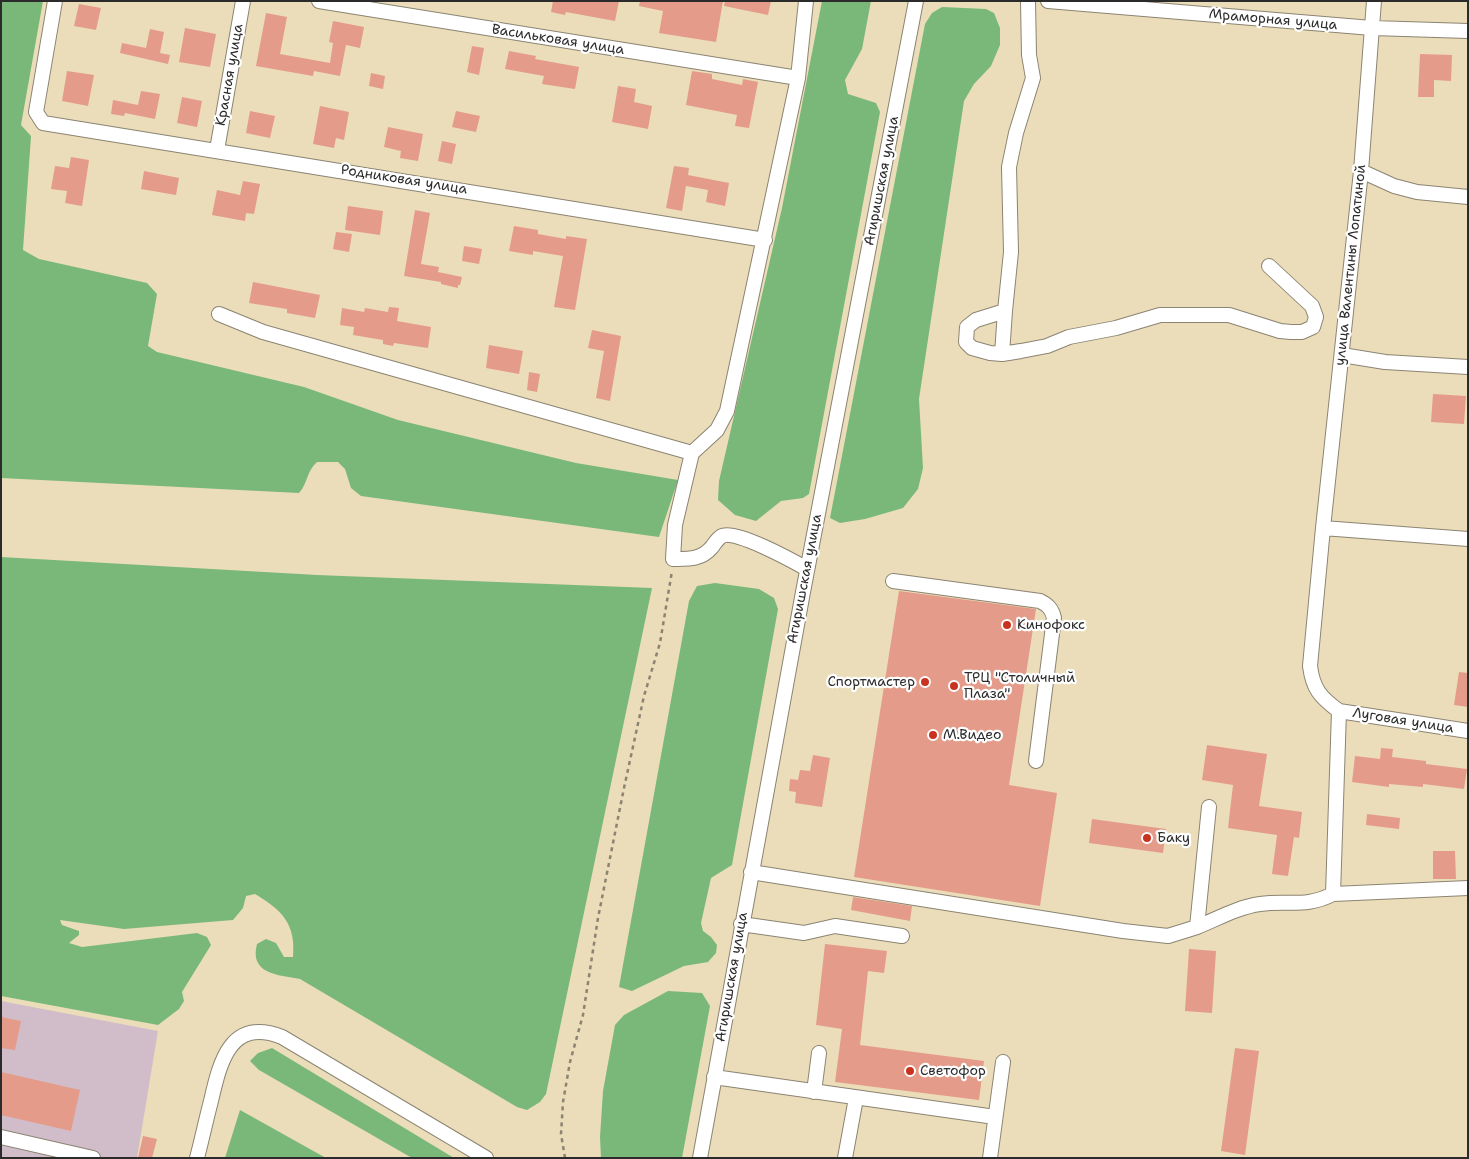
<!DOCTYPE html>
<html>
<head>
<meta charset="utf-8">
<style>
	body { margin:0 }
	#map { position:relative; width:1469px; height:1159px; overflow:hidden; background:#ebddba; font-family:"Shantell Sans",sans-serif }
	canvas { display:block }
	.frame { position:absolute; inset:0; border:2px solid #2b2b2b; pointer-events:none }
</style>
</head>
<body>
<div id="map">
<canvas width="1469" height="1159"></canvas>
<div class="frame"></div>
</div>
<script>
const c = document.querySelector('canvas').getContext('2d');
c.lineJoin = 'round';
function fill(path, color) {
  c.fillStyle = color;
  c.fill(path, 'evenodd');
}
function stroke(path, color, width, dash) {
  c.strokeStyle = color;
  c.lineWidth = width;
  c.lineCap = dash ? 'butt' : 'round';
  c.setLineDash(dash || []);
  c.stroke(path);
}
function label(font, color, halo, rows, align = 'center') {
  c.font = font + ' "Shantell Sans",sans-serif';
  c.lineWidth = 4.5;
  c.setLineDash([]);
  c.textBaseline = 'middle';
  c.strokeStyle = halo;
  c.fillStyle = color;
  for (const [text, x, y, turn = 0] of rows) {
    c.save();
    c.translate(x, y);
    c.rotate((+turn || 0) * Math.PI / 180);
    c.textAlign = isNaN(turn) ? turn : align;
    if (halo) c.strokeText(text, 0, 0);
    c.fillText(text, 0, 0);
    c.restore();
  }
}
const industrial = new Path2D(`
	M1,1001L158,1031L137,1158H1Z`);
const forest = new Path2D(`
	M1,1H43L21,125L31,136L23,250L39,259L147,283L157,294L148,346L157,352L304,387L398,420L576,463L678,480L659,537L361,496L351,488L345,469L338,462H317C306,472 308,483 299,493L1,478Z
	M822,1H871L862,49L845,80L848,94L876,103L880,112L809,494L803,498L781,501L756,521L735,515L718,500L719,481L782,208Z
	M942,7L986,9L994,13L1000,28V45L991,66L974,84L964,101L919,399L923,468L918,489L903,508L865,519L840,523L830,518L925,24L932,13Z
	M1,557L317,575L652,588L546,1094L540,1102L527,1110L517,1107L300,979C278,975 249,974 257,944L266,939L276,943L284,957H293C296,924 282,910 255,894L246,896L243,908L233,920L124,929L60,920L62,925L79,931V935L69,943L82,947L197,933L207,937L211,945L182,992L184,1001L179,1009L158,1025L1,996Z
	M715,583L759,589L774,598L778,609L732,865L711,878L701,923L703,931L711,937L717,945L716,953L708,962L684,966L632,991L619,987L689,601L697,586Z
	M668,991L702,993L710,1006L682,1158H601L600,1137L603,1091L615,1025L624,1015Z
	M272,1048L454,1158H412L259,1070L250,1061L258,1053Z
	M240,1110L326,1158H225Z`);
const building = new Path2D(`
	M553,1H619L615,21L566,12L565,15L551,12Z
	M640,1H723L716,42L659,33L663,11L639,6Z
	M725,1H771L768,15L724,6Z
	M79,4L101,8L96,30L74,26Z
	M266,13L287,17L280,54L330,63L333,43L329,42L333,21L364,27L360,48L346,45L340,76L314,71L313,76L256,66Z
	M185,28L216,34L210,67L179,62Z
	M150,29L164,32L160,53L170,55L168,64L120,53L122,43L146,48Z
	M472,46L484,48L479,75L467,72Z
	M509,51L536,56L535,59L579,67L575,89L542,84L544,76L505,69Z
	M1420,54L1452,55L1451,81L1434,80V97H1418Z
	M67,71L94,75L88,106L62,101Z
	M692,71L712,74V79L742,85L743,79L758,82L749,128L735,126L737,115L686,105Z
	M371,73L385,76L383,89L369,86Z
	M618,86L636,89L634,102L652,106L648,129L612,122Z
	M141,91L160,94L155,119L125,113L124,116L111,114L113,100L138,105Z
	M182,97L202,101L197,127L177,123Z
	M320,106L349,112L344,140L336,138L334,148L313,144Z
	M250,111L275,116L270,138L246,133Z
	M456,111L480,116L476,132L452,127Z
	M388,127L423,134L418,161L400,158L401,151L384,147Z
	M442,141L456,144L452,164L438,161Z
	M71,157L89,160L82,206L65,203L67,191L51,189L55,166L69,168Z
	M674,166L689,168L688,175L729,183L725,206L706,202L708,190L686,186L682,211L666,208Z
	M144,171L179,178L176,195L141,189Z
	M243,181L260,184L254,214L246,213L245,221L212,215L217,190L240,195Z
	M348,206L383,211L380,235L345,230Z
	M415,210L430,213L421,264L439,267L438,272L462,277L460,285H458V288L441,284V282L404,276Z
	M514,226L538,230V234L566,239V236L587,239L575,310L554,307L563,256L533,251V255L509,251Z
	M336,232L352,234L349,252L333,249Z
	M464,246L482,249L479,264L462,261Z
	M253,282L320,295L315,318L287,313V309L249,303Z
	M389,307L399,308L397,321L431,327L428,348L394,343L393,346L383,344V340L353,335L354,327L340,325L342,308L364,312L365,308L388,312Z
	M592,330L621,336L610,401L596,398L604,351L588,348Z
	M489,345L523,351L519,374L486,368Z
	M529,372L540,374L537,392L527,390Z
	M1433,394L1466,396L1464,424L1431,422Z
	M899,591L1036,609L1009,785L1057,793L1040,906L854,877Z
	M1459,672L1468,673V707L1454,705Z
	M1207,745L1267,754L1259,806L1302,812L1299,838L1294,837L1288,876L1272,874L1277,835L1228,828L1233,785L1202,780Z
	M1381,748L1393,749L1392,757L1426,761V764L1467,769L1464,789L1423,784V787L1389,784V787L1352,782L1355,756L1380,759Z
	M813,755L830,758L822,807L795,803L796,792L789,791L790,779L798,780L800,770L810,771Z
	M1367,814L1400,818L1399,829L1366,825Z
	M1092,819L1166,829L1163,853L1089,843Z
	M1433,851H1455L1456,879H1433Z
	M853,897L912,906L910,921L851,910Z
	M825,944L887,951L884,973L868,971L860,1045L984,1061L979,1100L835,1082L842,1029L816,1025Z
	M1189,949L1216,951L1212,1013L1185,1011Z
	M1,1017L21,1021L15,1050L1,1048Z
	M1235,1048L1259,1051L1245,1155L1221,1151Z
	M1,1072L80,1090L71,1131L1,1115Z
	M143,1136L157,1139L152,1158H138Z`);
const path = new Path2D(`
	M565,1158L561,1134L563,1102L570,1062L583,1015L598,918L624,788L644,696L660,643L672,571`);
const minor = new Path2D(`
	M55,1L36,112L43,123L765,240
	M319,1L798,78
	M806,1L798,78L727,411L717,430L692,453L675,525L673,559C689,559 701,560 712,547C715,543 718,538 722,536C735,529 793,561 807,569
	M1028,1L1029,55L1033,78L1016,133L1009,167L1011,252L1005,311L976,320L967,327L966,342L972,348L990,353L1002,354L1021,351L1047,346L1069,337L1116,328L1160,315H1229L1280,331L1291,332H1302L1313,327L1316,317L1312,306L1269,266
	M1048,1L1372,28L1468,31
	M217,150L243,1
	M1361,171L1394,186L1417,192L1468,197
	M219,314L263,332L692,453
	M1002,354L1005,311
	M1342,355L1385,362L1468,367
	M1323,528L1468,539
	M893,581L1040,601C1048,605 1052,609 1054,618L1036,761
	M1339,711L1468,731
	M751,872L1123,931L1168,936L1197,927L1209,807
	M1333,894L1339,711C1320,697 1313,689 1310,666L1323,528L1361,171L1374,1
	M741,924L804,933L835,926L902,936
	M1197,927C1217,919 1238,907 1260,904C1288,900 1306,908 1333,894L1468,888
	M714,1077L995,1117
	M814,1092L819,1053
	M1,1137L93,1158
	M197,1158C202,1139 206,1120 211,1101C220,1062 230,1017 282,1037L486,1158
	M700,1158L803,592L916,1
	M845,1158L856,1098
	M990,1158L1003,1062`);
const markers = [
	[1007,625,5,"#c8321e"],
	[925,682,5,"#c8321e"],
	[954,686,5,"#c8321e"],
	[933,735,5,"#c8321e"],
	[1147,838,5,"#c8321e"],
	[910,1071,5,"#c8321e"]
];
const streetNames = [
	["Мраморная улица",1273,20,5],
	["Васильковая улица",558,40,9],
	["Красная улица",230,75,-80],
	["Родниковая улица",404,180,9],
	["Агиришская улица",882,181,-79],
	["улица Валентины Лопатиной",1351,265,-84],
	["Агиришская улица",805,579,-79],
	["Луговая улица",1403,721,9],
	["Агиришская улица",732,977,-80]
];
const poiNames = [
	["Кинофокс",1017,625],
	["ТРЦ \"Столичный",964,678],
	["Плаза\"",964,694],
	["Спортмастер",915,682,"right"],
	["М.Видео",943,735],
	["Баку",1157,838],
	["Светофор",920,1071]
];
fill(industrial, '#d1bdca');
fill(forest, '#7ab879');
fill(building, '#e59b89');
stroke(minor, '#8b8472', 16);
stroke(path, '#8b8472', 2.5, [4, 4]);
stroke(minor, '#fff', 14);
for (const [x, y, r, color] of markers) {
  const dot = new Path2D();
  dot.arc(x, y, r, 0, 2 * Math.PI);
  c.fillStyle = color;
  c.fill(dot);
  stroke(dot, '#fff', 2);
}
label('14px', '#2b2b2b', '#fff', streetNames);
label('14px', '#2b2b2b', '#fff', poiNames, 'left');
</script>
</body>
</html>
